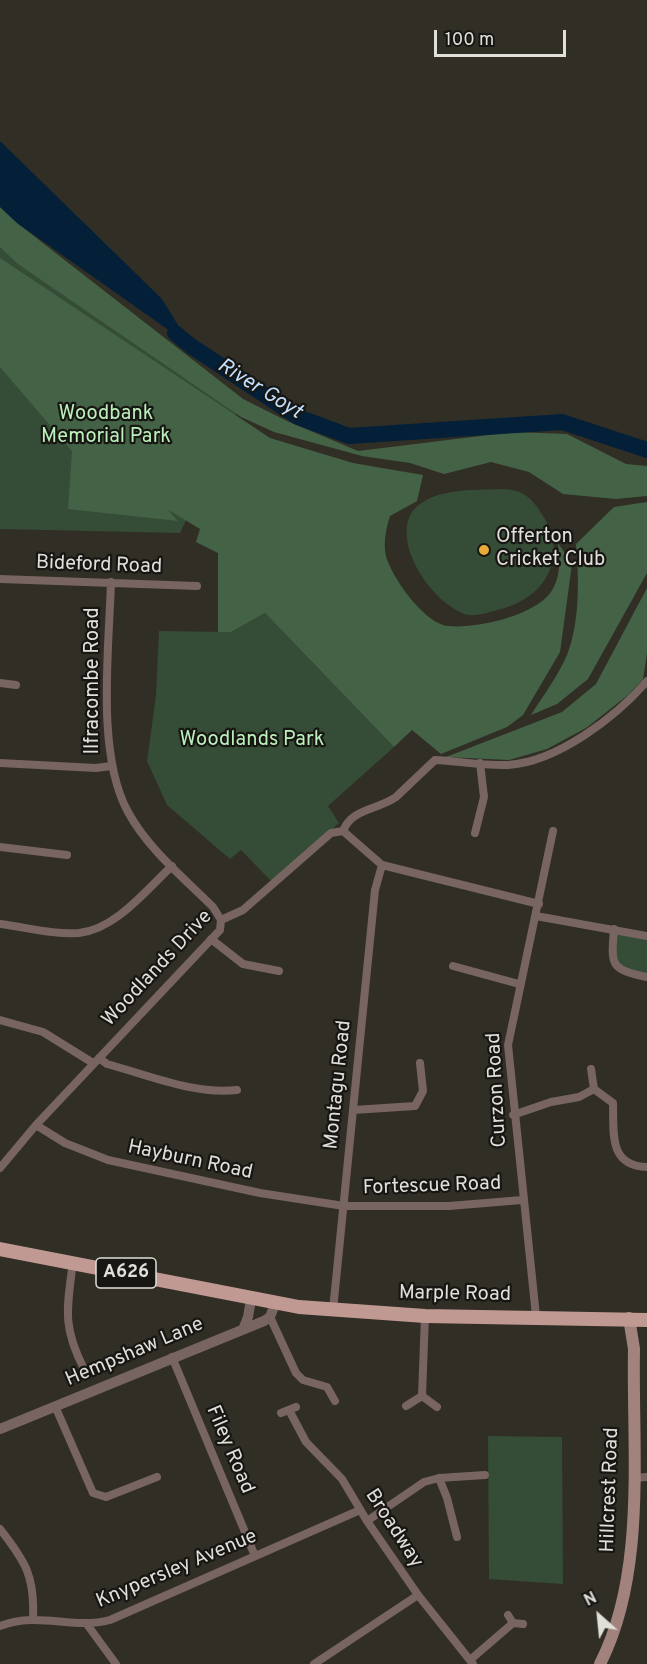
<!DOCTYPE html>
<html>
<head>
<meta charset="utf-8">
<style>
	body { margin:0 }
	#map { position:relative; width:647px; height:1664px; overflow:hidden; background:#312e26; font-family:Overpass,sans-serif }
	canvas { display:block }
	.north { position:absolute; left:569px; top:1586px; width:60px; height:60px; -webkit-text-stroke:4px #181613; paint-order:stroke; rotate:333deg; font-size:16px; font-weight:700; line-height:24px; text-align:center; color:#e1dfda }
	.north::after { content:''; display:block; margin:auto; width:21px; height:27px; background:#e1dfda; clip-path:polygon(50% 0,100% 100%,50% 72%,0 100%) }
	.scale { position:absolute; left:434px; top:30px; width:132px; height:27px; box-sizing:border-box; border:3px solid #e1dfda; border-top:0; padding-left:8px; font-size:18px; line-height:21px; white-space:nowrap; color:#e1dfda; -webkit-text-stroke:4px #181613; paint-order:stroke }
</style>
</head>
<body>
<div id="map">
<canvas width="647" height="1664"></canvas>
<div class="north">N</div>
<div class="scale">100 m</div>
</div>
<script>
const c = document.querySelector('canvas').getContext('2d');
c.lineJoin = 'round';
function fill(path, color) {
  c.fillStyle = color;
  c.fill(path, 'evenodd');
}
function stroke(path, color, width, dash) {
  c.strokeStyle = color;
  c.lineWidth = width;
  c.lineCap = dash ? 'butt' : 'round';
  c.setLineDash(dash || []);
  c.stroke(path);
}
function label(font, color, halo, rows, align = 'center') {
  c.font = font + ' Overpass,sans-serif';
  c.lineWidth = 4.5;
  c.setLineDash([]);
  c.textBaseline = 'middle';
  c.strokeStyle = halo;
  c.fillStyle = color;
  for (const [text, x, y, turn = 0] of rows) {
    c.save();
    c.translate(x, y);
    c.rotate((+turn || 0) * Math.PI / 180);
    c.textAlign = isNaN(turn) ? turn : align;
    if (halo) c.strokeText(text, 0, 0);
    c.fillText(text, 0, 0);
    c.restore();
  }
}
const green = new Path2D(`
	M0,207L17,223L243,399L180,533L0,529Z
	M504,489C524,490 533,499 543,516C569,557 545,598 501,609C491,612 479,616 469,615C433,608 382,532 420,504C441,488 479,490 504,489Z
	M265,613L394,747L328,806L339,823L272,882L241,850L230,859L167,805L147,761L156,695L159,631L231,632Z
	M614,930L647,936V977L615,966Z
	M488,1436L562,1437L563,1584L489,1579Z`);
const forest = new Path2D(`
	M0,207L17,223L243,399L287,421L358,451L513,432L567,434L626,464L647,466V496L616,499L563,494L529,472L491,462L444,474L410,463L362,456L274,432L241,417L18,264L0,247Z
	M0,258L270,438L353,463L423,475L417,501L390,516C386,528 383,544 386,556C392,578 425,624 448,626C476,629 534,616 551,592C561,577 560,560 558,543L572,564L560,652L523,715L507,727L441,754L412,730L394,747L265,613L231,632H218V553L196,542L200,529L167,509L178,521L68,509L72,451L0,367Z
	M647,502V573L588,679L557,704L531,715C543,696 558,676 567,655C580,622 579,579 576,544L614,507Z
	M647,588V653L643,679L628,695L586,728L547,749L509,760L446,757L562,712L596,684Z`);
const water = new Path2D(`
	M0,141L162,299L191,346L17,223L0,207Z`);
const river = new Path2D(`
	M175,333L191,346L298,417L349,436L562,422L647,450`);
const minor = new Path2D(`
	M0,579L197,586
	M111,582C109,649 96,754 128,812C148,849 184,878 213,907L221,920
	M0,683L16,685
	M0,763L96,768L111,766
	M343,831C352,808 378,810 396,797L435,760C458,761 484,766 508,765C557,762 616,717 647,681
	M343,831L382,865L539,904
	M475,833L484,797L480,763
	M0,847L67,855
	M536,916L647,936
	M221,920L243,910L331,833L343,831
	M0,924C25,927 54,935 79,933C116,929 146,890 172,866
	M614,929C611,966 610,969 647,977
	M211,939L243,964L279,971
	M453,966L519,984
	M0,1020L43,1032L93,1063
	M99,1058L107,1064C148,1075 195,1095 237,1090
	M591,1069L594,1089
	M353,1110L415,1106L423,1091L420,1063
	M513,1115L551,1102L579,1097L594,1089L613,1103C614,1132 608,1166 647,1167
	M36,1125L65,1143L108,1160L260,1193L344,1206H449L522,1200
	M0,1168L36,1125L220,930L221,920
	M73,1262C67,1308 62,1326 84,1369
	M333,1310L375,890L382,865
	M536,1316L508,1045L553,831
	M270,1317L296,1373L303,1380L327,1387L335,1401
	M172,1357L255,1556
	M422,1396L425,1316
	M55,1406L93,1493L106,1497L157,1477
	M406,1406L422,1396L437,1407
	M289,1410L306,1442L342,1479L367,1521L418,1595L473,1664
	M281,1413L296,1407
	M439,1478L447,1498L457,1537
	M634,1478L647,1477
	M367,1521L424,1482L439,1478L485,1475
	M0,1529C25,1561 35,1576 33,1618
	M508,1615L513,1623L523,1624
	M86,1623L116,1664
	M0,1626C39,1611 72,1630 110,1620L360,1510
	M470,1660L513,1623
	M314,1664L418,1595`);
const tertiary = new Path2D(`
	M244,1327L248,1317L251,1299
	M0,1429L264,1321L270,1317L275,1304`);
const secondary = new Path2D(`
	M600,1664C647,1572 632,1449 634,1349L629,1318`);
const primary = new Path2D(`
	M0,1249L299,1307L425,1316L647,1320`);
const markers = [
	[484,550,6,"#e9ab38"]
];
const shields = [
	[126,1273,60]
];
const shieldNames = [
	["A626",126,1273]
];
const parkNames = [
	["Woodbank",106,415],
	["Memorial Park",106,438],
	["Woodlands Park",252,741]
];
const poiNames = [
	["Offerton",496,538],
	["Cricket Club",496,561]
];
const streetNames = [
	["Bideford Road",99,566,2],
	["Ilfracombe Road",94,681,-90],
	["Woodlands Drive",158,969,-47],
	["Montagu Road",339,1085,-84],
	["Curzon Road",498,1090,-93],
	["Hayburn Road",190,1161,12],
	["Fortescue Road",432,1187,-2],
	["Marple Road",455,1295,1],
	["Hempshaw Lane",135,1353,-23],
	["Filey Road",229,1450,67],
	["Hillcrest Road",611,1490,-88],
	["Broadway",393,1529,57],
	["Knypersley Avenue",177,1570,-23]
];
const waterNames = [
	["River Goyt",259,390,32]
];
fill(green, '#354c36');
fill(forest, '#446346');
fill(water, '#042039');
stroke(river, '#042039', 16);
stroke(minor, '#786461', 8);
stroke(tertiary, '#786461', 10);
stroke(secondary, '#a2827d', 12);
stroke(primary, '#c19993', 14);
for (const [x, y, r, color] of markers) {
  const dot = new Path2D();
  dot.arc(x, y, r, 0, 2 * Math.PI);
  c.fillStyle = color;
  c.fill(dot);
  stroke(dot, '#181613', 2);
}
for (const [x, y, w] of shields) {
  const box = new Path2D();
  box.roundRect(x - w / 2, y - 15, w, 30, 4.5);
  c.fillStyle = '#181613';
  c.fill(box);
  stroke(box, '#e1dfda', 1.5);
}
label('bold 18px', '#e1dfda', null, shieldNames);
label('20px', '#bbf0bc', '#181613', parkNames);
label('20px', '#e1dfda', '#181613', poiNames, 'left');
label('20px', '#e1dfda', '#181613', streetNames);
label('italic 21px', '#c1dffe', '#181613', waterNames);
</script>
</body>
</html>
